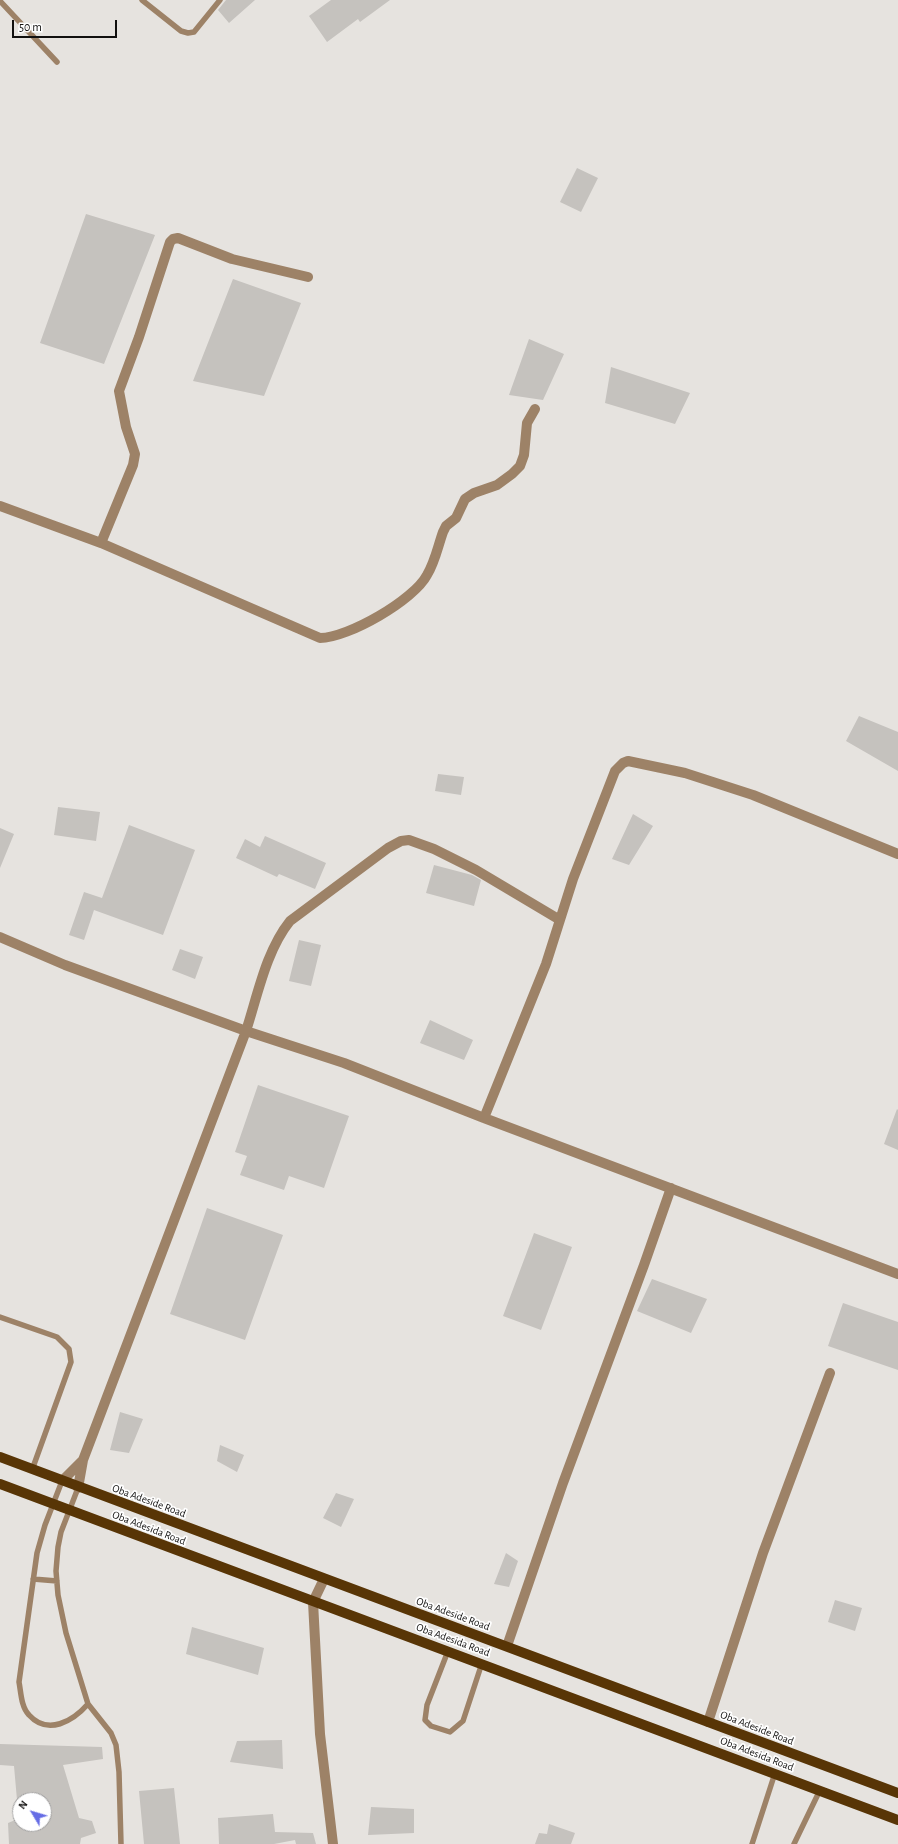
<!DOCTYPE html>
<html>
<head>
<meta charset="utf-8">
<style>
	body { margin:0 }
	#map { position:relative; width:898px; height:1844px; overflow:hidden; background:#e6e3df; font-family:"Alegreya Sans",sans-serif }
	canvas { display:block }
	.north { position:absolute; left:12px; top:1792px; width:40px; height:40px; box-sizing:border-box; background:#fff; border:1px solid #a09f9f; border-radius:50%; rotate:308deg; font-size:11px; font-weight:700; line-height:16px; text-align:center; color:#11100f }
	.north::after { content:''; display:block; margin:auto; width:14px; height:18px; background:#656ce5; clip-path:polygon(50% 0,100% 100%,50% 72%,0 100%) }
	.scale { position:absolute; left:12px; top:20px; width:105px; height:18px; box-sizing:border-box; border:2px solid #11100f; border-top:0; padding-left:5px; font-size:12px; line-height:14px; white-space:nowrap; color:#11100f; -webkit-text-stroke:3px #fff; paint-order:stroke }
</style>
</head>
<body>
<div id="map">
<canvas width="898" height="1844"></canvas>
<div class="north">N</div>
<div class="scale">50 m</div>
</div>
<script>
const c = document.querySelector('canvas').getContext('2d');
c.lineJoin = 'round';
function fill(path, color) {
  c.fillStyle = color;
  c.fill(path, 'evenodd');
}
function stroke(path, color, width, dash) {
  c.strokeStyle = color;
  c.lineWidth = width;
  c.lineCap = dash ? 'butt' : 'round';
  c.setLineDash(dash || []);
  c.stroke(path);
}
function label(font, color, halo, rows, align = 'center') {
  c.font = font + ' "Alegreya Sans",sans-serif';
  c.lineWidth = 3.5;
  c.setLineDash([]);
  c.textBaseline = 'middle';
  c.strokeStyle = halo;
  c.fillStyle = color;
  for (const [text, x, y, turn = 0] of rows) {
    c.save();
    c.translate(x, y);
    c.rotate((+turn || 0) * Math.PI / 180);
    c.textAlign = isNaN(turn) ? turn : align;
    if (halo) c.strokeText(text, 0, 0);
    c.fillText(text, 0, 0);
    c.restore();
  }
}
const building = new Path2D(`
	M226,0H255L229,23L218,10Z
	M331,0H390L360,22L358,19L327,42L309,16Z
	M577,168L598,178L581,212L560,202Z
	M86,214L155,235L104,364L40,343Z
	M233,279L301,303L264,396L193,381Z
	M529,339L564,354L543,400L509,395Z
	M611,367L690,393L675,424L605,403Z
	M859,716L898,732V771L846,741Z
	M438,774L464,777L461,795L435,791Z
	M58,807L100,812L96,841L54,835Z
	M633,814L653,826L629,865L612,859Z
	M129,825L195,850L163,935L94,910L84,940L69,935L84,892L102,898Z
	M0,828L14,834L0,868Z
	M265,836L326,863L315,889L279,874L277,877L236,858L245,839L260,847Z
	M434,865L472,875L481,880L474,906L426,893Z
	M299,940L321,945L311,986L289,981Z
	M180,949L203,957L195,979L172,970Z
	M430,1020L473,1040L464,1060L420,1043Z
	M258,1085L349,1116L324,1188L289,1176L284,1190L240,1175L247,1156L235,1152Z
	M897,1109L898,1110V1150L884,1144Z
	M207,1208L283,1235L245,1340L170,1314Z
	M534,1233L572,1247L541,1330L503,1316Z
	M652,1279L707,1299L691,1333L637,1311Z
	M843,1303L898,1322V1370L828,1346Z
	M120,1412L143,1419L129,1453L110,1450Z
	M220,1445L244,1455L237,1472L217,1461Z
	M336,1493L354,1499L341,1527L323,1518Z
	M506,1553L518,1561L509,1587L494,1584Z
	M835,1600L862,1608L855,1631L828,1622Z
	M192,1627L264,1648L258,1675L186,1654Z
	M282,1740L283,1769L230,1762L237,1741Z
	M0,1744L102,1747L103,1759L63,1765L79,1818L92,1821L96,1833L81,1838L80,1844H9L8,1823L20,1818V1824H44V1800H17L14,1766L0,1765Z
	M174,1788L180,1844H144L139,1791Z
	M371,1807L414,1809V1833L368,1835Z
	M273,1814L275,1832L313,1833L316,1844H296L295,1840L274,1844H219L218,1818Z
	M549,1824L575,1833L571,1844H535L539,1833L547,1834Z`);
const service = new Path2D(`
	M142,0L181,31L188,33L194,32L220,0
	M0,1L57,62
	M0,1317L57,1337L69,1349L71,1362L32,1470
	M62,1481L45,1525L37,1553L19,1682C21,1692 21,1707 29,1715C48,1736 73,1721 88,1704
	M78,1488L61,1532L58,1547L56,1571L58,1595L66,1633L88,1704L111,1733L116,1745L119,1772L121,1844
	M33,1579L57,1581
	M448,1651L427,1705L425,1720L431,1726L450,1732L463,1721L482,1663
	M752,1844L775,1773
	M794,1844L820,1790`);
const minor = new Path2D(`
	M0,506L101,543L320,638C348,638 414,600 427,575C435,562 438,546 443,532L446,526L456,518L465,499L474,493L497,485L512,474L520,466L524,455L527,423L535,409
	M101,543L133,465L135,454L126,427L119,391L139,337L170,242L173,239L178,238L232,259L308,277
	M0,937L65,965L246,1031L344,1063L484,1118L898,1274
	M484,1118L546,964L573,879L615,771L623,763L628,761L685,773L753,795L898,854
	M62,1481L83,1460
	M78,1488L83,1460L246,1031C258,994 266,951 290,921L388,848L401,841L409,840L434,849L476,870L560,920
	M324,1579L313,1602L320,1734L333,1844
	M507,1646L563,1483L644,1265L671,1188
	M708,1722L763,1553L830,1373`);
const primary = new Path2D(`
	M0,1457L898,1793
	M0,1484L898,1820`);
const streetNames = [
	["Oba Adeside Road",149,1501,20],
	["Oba Adesida Road",149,1528,21],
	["Oba Adeside Road",453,1614,20],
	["Oba Adesida Road",453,1640,20],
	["Oba Adeside Road",757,1728,21],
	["Oba Adesida Road",757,1754,21]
];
fill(building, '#c5c2be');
stroke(service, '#9d8267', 5.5);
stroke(minor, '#9d8267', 10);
stroke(primary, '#583506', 10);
label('11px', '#11100f', '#fff', streetNames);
</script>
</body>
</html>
